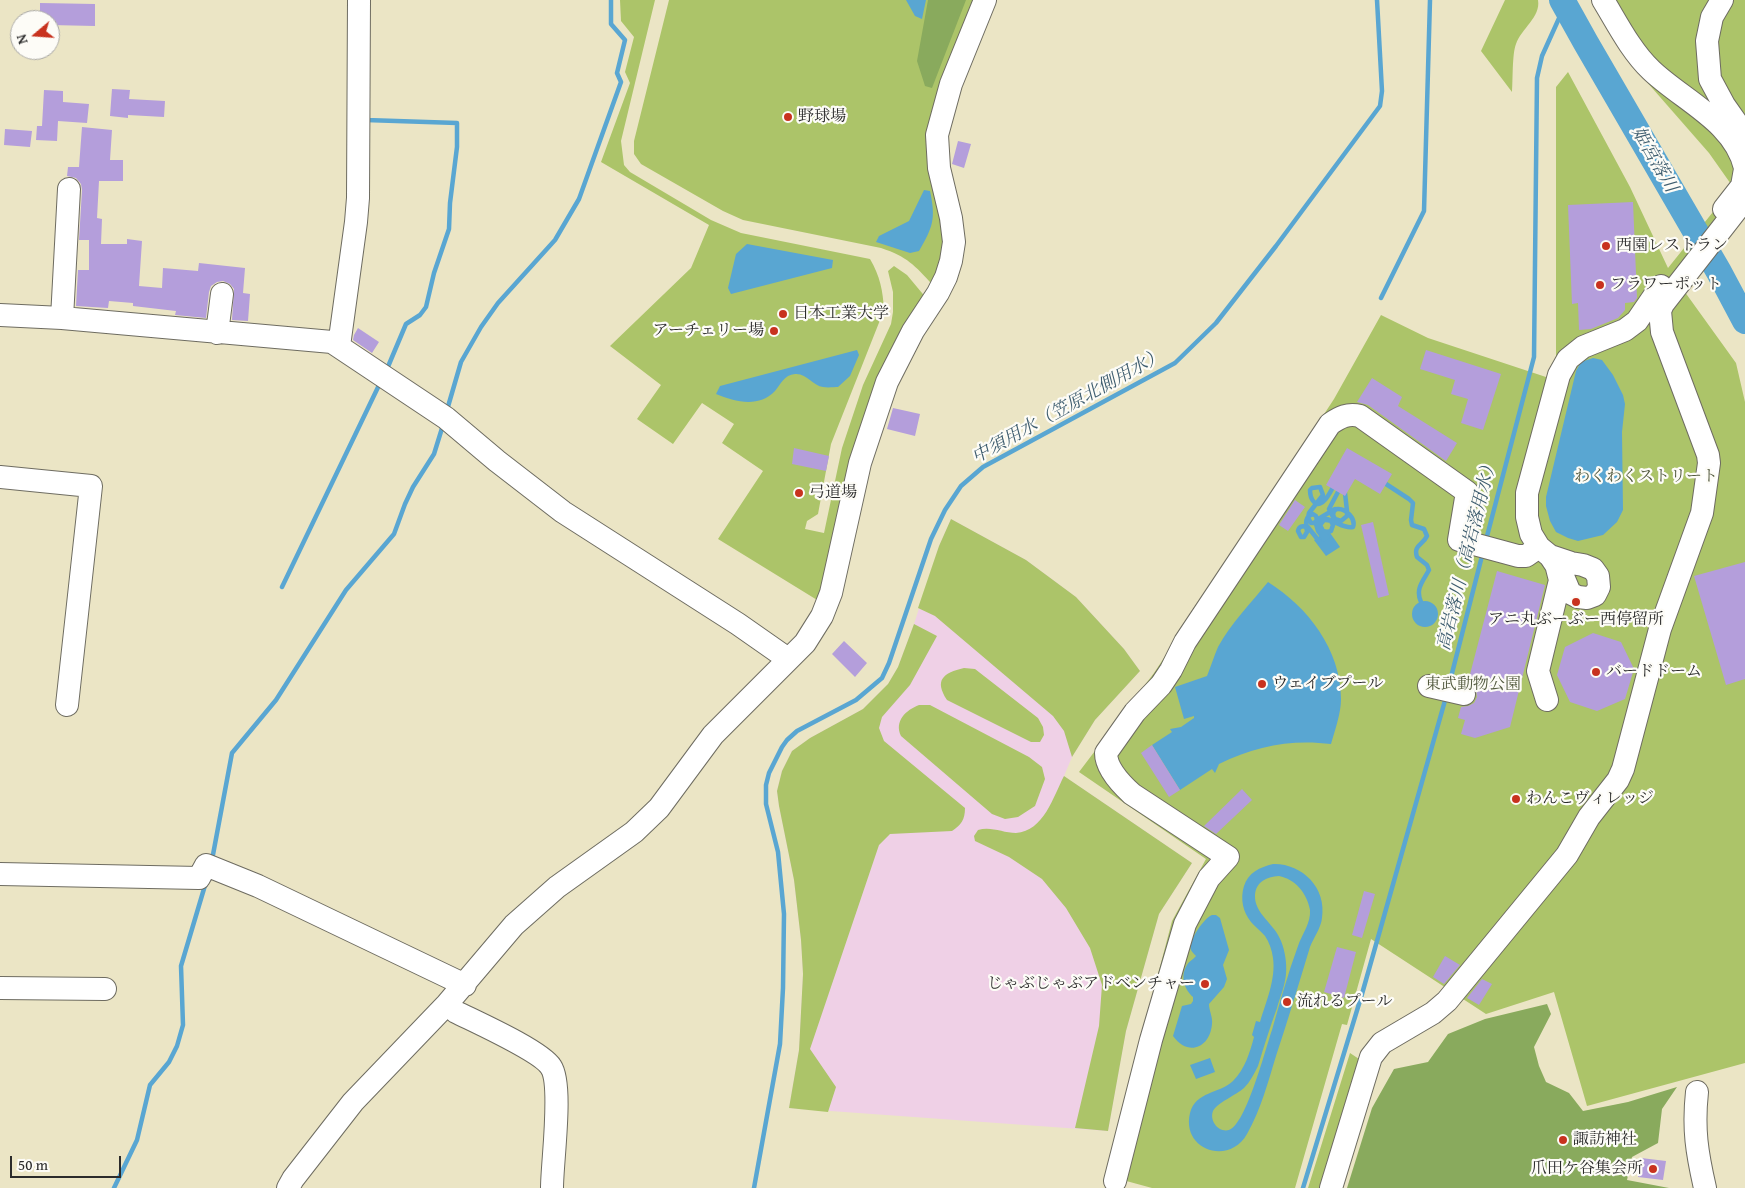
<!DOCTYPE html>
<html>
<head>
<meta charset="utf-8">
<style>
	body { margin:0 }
	#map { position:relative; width:1745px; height:1188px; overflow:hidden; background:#ebe5c5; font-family:"Gentium Book Plus",serif }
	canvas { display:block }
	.north { position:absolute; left:10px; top:10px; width:50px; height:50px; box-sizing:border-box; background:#fdfcf7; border:1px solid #a9a8a5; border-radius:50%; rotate:252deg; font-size:14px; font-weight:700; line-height:20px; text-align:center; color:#2b2b2b }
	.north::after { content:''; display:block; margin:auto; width:18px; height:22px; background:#c8321e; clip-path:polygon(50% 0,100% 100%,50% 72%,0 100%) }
	.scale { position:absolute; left:10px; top:1156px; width:111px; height:22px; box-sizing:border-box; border:2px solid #2b2b2b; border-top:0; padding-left:6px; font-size:15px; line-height:18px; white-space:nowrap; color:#2b2b2b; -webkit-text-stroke:4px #fdfcf7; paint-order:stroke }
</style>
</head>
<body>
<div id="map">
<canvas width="1745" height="1188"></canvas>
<div class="north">N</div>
<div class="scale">50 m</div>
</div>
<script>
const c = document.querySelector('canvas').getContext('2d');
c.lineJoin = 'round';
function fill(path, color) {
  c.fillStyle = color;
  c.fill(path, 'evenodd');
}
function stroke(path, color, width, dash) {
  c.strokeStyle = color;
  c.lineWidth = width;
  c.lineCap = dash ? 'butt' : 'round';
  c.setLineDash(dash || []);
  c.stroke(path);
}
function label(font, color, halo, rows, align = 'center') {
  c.font = font + ' "Gentium Book Plus","Noto Serif JP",serif';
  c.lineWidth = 4.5;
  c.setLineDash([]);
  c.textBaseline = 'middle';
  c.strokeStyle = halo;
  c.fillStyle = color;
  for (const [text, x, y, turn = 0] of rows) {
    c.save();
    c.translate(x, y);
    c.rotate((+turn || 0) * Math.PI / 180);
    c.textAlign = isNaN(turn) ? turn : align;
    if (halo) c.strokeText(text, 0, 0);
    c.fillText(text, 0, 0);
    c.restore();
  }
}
const built = new Path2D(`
	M951,519L1026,560L1076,597L1124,649L1140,671L1095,720L1072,757L1064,776L1192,863L1159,914L1126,1031L1108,1131L789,1108L799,1050L803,974L801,940L794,880L779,806L777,791L782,771L792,751L810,738L863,709L888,684L898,667L914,624L939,546Z`);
const green = new Path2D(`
	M620,0H655L621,141L624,165L630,172L711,220L741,233L870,259C880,276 883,291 884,310L831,444L818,514L807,521L805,529L824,533L842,448L863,385L891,324L893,312V292L888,271L894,266L907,275L927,299L822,603L718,539L763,471L722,443L734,424L702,403L673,444L637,419L661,385L610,346L691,268L709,225L601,162L630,83L625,72L634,37L621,21Z
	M669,0H977L938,101L946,243L933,285C914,265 908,257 881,248L743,220L723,211L641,164L634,154V141Z
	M1505,0H1538C1541,17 1521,29 1516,44C1512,54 1513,80 1512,92L1481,51Z
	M1593,0H1745V211L1682,288L1736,363L1745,402V1063L1587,1106L1554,992L1486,1014L1371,939L1347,1025L1342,1024L1295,1188H1152L1108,1176L1141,1039L1172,921L1206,859L1079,772L1154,673L1334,399L1381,315L1428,338L1549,378L1556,357V87L1568,72L1630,187L1668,268L1733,187L1709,153L1646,81L1623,49Z
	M951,519L1026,560L1076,597L1124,649L1140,671L1095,720L1072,757L1064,731L1053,716L935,616L918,608L939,546Z
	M914,624L937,636L910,685L882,717L879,728L884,741L965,808C965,820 961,825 952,831L890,834L879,845L810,1049L836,1087L828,1112L789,1108L799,1050L803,974L801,940L794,880L779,806L777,791L782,771L792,751L810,738L863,709L888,684L898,667Z
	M964,668L975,669L1038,718L1043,727L1044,735L1040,742H1031L947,700C934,680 943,673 964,668Z
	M919,705H930L1029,757L1042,767L1045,779L1035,806L1018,817L1005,819L992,814L901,736C894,721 906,710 919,705Z
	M1064,776L1192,863L1159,914L1126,1031L1108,1131L1075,1128L1099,1026L1102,985L1090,948L1066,908L1042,879L1009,857L975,841L974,836L978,830C991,826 1003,833 1016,833C1044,831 1053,797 1064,776Z
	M1350,1053L1359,1059L1319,1188H1308Z`);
const forest = new Path2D(`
	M928,0H966L932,88L925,86L917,61Z
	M1547,1004L1551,1014L1534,1047L1539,1066L1546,1082L1569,1093L1583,1111L1628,1102L1677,1087L1662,1109L1658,1143L1632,1157L1627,1180L1669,1188H1347L1372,1108L1394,1069L1428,1062L1448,1034L1485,1019Z`);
const water = new Path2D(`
	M906,0H926L922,19L915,16Z
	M924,190L930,191C936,219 933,227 919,251L910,253L876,242L879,236L909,221Z
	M747,244L833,260L832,268L731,294L728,288L736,254Z
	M857,350L859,355L850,376L838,387C834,387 828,388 823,387C813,386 807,373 795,374C784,375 781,384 775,391C759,408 735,402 716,394L720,386Z
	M1593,358L1602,360L1613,375L1623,395L1625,404L1622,432L1623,510L1617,522L1603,535L1578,541L1568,538L1556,532L1550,521L1546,506V497L1576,371L1581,362Z
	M1328,530L1340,547L1326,556L1314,540Z
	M1268,582C1308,607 1341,650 1341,699C1341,713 1335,730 1331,744C1292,739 1255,746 1219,764L1215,773L1212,769L1180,790L1152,745L1172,732L1170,729L1181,727L1194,718V716L1184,719L1175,687L1207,676C1211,666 1214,656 1218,647C1231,623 1251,603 1268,582Z
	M1412 614a13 13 0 1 1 26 0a13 13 0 1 1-26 0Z
	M1273,864C1301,863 1327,887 1322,918C1321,928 1314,937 1310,947C1299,983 1288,1020 1276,1056C1268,1082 1261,1109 1247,1134C1229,1166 1181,1150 1190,1113C1196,1091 1219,1094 1233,1081C1245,1069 1250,1052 1254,1037L1252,1035L1256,1021L1260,1022C1266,1002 1276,979 1273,958C1272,950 1269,942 1265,936C1261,931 1255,927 1251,922C1243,912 1240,899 1244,886C1248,873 1260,867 1273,864ZM1279,876C1295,879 1307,893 1310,910C1311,923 1302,934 1298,946C1288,973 1280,1002 1272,1030C1266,1047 1246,1125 1229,1130C1219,1133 1209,1121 1213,1111C1217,1103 1236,1095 1244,1088C1250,1082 1254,1074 1258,1066C1264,1046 1270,1027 1277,1008C1280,997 1285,986 1286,974C1287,963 1285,951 1281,941C1275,924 1254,914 1255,895C1256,882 1266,877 1279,876Z
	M1212,915H1216L1220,918L1229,950L1223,965L1227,979L1224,987L1209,1004C1209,1011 1213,1017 1212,1024C1210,1048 1188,1057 1173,1036L1182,1006L1191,1004L1193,1001V997C1184,989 1180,976 1187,965C1189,961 1193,960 1196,956C1194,954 1192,952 1191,950C1188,941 1204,918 1212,915Z
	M1210,1058L1215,1072L1196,1079L1190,1065Z`);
const stream = new Path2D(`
	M366,118V120L457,123V147L450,203L449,229L434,273L426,307L420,315L406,324L387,369
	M1381,298L1424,211L1430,0
	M447,410L461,362L481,327L498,303L555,240L579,199L621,82L617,73L625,40L611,24V0
	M1386,484L1409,499L1413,503L1411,520L1412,525L1424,529L1427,536C1423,545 1413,545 1417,557L1427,565L1429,570C1423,581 1415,589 1421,602
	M1333,517L1329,509L1339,490
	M1327,537L1319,525C1323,517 1330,517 1333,525L1331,531L1327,532L1323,531L1320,525L1324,520C1335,519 1342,529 1353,527C1356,519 1346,508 1337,509L1334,511L1333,515L1335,519L1341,521L1347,516V511L1345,493
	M1324,539L1318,531L1316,524L1320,518L1335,509
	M1486,540L1534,357L1537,78L1542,56L1565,5
	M1319,541L1307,526C1302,526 1299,526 1298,531L1301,537H1304L1307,532C1306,524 1304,517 1313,514L1316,516L1317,520L1314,523H1311L1308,518L1309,513L1323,495L1320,487L1312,488L1310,490C1310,495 1311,499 1314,502C1322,510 1331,491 1334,485
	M282,587L381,381
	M1449,685L1483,552
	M212,860L232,753L276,700L346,590L394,534L405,504L413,487L434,454L443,425
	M114,1188L137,1140L150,1085L169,1062L177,1046L183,1025L181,966L206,882
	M754,1188L780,1044L783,988L784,914L778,852L766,804V785L769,773L782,747L787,740L797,731L856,700L882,678L889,663L931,539L945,510L961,486L983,467L1175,363L1216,323L1276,246L1380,106L1382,91L1377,0
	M1303,1188L1362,994L1446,697`);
const river = new Path2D(`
	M1562,0L1586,43L1719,272L1745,321`);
const building = new Path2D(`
	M40,3L95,4V26L50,25V20H40Z
	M112,89L130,90L129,99L165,101L164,117L128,115V118L110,116Z
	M44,90L63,91V102L89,104L87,123L58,121L57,141L36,140L37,126H42Z
	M82,127L112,130L110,160H123V181H99L97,218L102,219L101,244H127V239L142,241L139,286L162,288L163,268L198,271L199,263L245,268L243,293L250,294L248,321L232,320L234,289L230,284L223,281L217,282L211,286L209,292L206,318L175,315L176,311L133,306V303L109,301L108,308L76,306L78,270H89V240H79L82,190L81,184L76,178L67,176L68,167H79Z
	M5,129L32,131L30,147L4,145Z
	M958,141L971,144L964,168L952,164Z
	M1633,202L1637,298L1634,302L1625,303V310L1618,318L1591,329L1579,330L1578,303L1572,304L1568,205Z
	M358,328L379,342L372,353L353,340L354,335Z
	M1426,350L1501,374L1483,430L1461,423L1468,399L1451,394L1455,380L1420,369Z
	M1372,378L1402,397L1398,406L1457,443L1446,461L1368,405L1357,402Z
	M893,408L920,414L915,436L887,429Z
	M794,448L829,456L826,471L792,464Z
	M1347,448L1392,474L1380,494L1355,479L1345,496L1326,485Z
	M1295,500L1305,507L1288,531L1279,525Z
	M1373,522L1389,595L1378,598L1361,525Z
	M1745,562V679L1726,685L1694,576Z
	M1497,571L1545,585L1510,727L1475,738L1461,734L1465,720L1458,718L1461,707L1468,706L1474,703L1477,697L1476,690L1473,685L1468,682Z
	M1593,633L1621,642L1634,669L1625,699L1597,711L1570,702L1557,675L1565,647Z
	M844,641L867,663L855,677L832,654Z
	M1152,745L1180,790L1169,797L1141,753Z
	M1242,789L1252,800L1216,834L1204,826Z
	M1364,891L1375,894L1362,938L1352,935Z
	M1337,947L1356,952L1344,998L1324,992Z
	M1445,956L1460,965L1444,984L1433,977Z
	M1482,979L1492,984L1479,1005L1467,998Z
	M1641,1158L1666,1161L1663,1180L1638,1177Z`);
const minor = new Path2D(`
	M1603,0C1617,23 1631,51 1651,70C1682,100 1735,122 1745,168
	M1722,0L1712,17L1707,41L1710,79L1724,105L1745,135
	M1724,209L1742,186L1745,169
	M0,315L62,318L332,342L446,418L497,461L563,512L738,624L788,659
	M62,318L69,189
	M217,333L222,294
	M339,346L356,222L358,198L359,0
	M0,477L91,486L67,705
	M1550,556L1562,574L1570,593L1578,597L1587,598L1595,595L1599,587L1598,576L1593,569L1583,565L1571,563L1550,556L1539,547L1531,534L1527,517V493L1559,375L1568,359L1583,347L1625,330L1637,321L1661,286
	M1429,686L1464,694
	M1547,700L1538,671L1560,580L1557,568
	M0,874L199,878L206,865L258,886L465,985
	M0,988L105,989
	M447,1004L456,1012C476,1022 541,1051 551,1067C563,1085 552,1162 552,1188
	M1697,1092C1693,1129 1697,1153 1705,1188
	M1115,1181L1151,1040L1185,924L1209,878L1228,857L1132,794C1121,784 1106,768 1106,753L1135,712L1161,685L1171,670L1185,642L1330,424C1340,417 1348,413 1360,416L1467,492L1459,540L1518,556H1526L1539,547
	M288,1188L293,1179L353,1102L447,1004L514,925L557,887L634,832L659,808L713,735L805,643L822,616L831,593L860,463L887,382L913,331L938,293L946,277L951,261L954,242L951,218L939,168L937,135L951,84L985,0
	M1331,1188L1371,1057L1382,1043L1433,1013L1447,1001L1567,855L1589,817L1618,780L1623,769L1660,629L1702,513L1709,463L1708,455L1662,332L1660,311L1663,304L1745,199`);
const markers = [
	[788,117,5,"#c8321e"],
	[1606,246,5,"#c8321e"],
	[1600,285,5,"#c8321e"],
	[783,314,5,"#c8321e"],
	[774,331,5,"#c8321e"],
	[799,493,5,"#c8321e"],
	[1576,602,5,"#c8321e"],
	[1596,672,5,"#c8321e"],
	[1262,684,5,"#c8321e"],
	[1516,799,5,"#c8321e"],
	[1205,984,5,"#c8321e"],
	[1287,1002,5,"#c8321e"],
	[1563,1140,5,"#c8321e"],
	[1653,1169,5,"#c8321e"]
];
const poiNames = [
	["野球場",798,117],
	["西園レストラン",1616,246],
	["フラワーポット",1610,285],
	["日本工業大学",793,314],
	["アーチェリー場",764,331,"right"],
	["弓道場",809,493],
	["アニ丸ぶーぶー西停留所",1576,620,"center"],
	["バードドーム",1606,672],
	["ウェイブプール",1272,684],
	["わんこヴィレッジ",1526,799],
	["じゃぶじゃぶアドベンチャー",1195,984,"right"],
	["流れるプール",1297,1002],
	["諏訪神社",1573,1140],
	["爪田ケ谷集会所",1643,1169,"right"]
];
const parkNames = [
	["わくわくストリート",1646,477],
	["東武動物公園",1473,685]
];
const waterNames = [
	["姫宮落川",1654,160,60],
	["中須用水（笠原北側用水）",1068,407,-29],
	["高岩落川（高岩落用水）",1468,554,-76]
];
fill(built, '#efd0e6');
fill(green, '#acc469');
fill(forest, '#89aa5d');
fill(water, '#59a6d2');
stroke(stream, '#59a6d2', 4.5);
stroke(river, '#59a6d2', 26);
fill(building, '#b49edb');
stroke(minor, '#6e6c61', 24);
stroke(minor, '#fff', 22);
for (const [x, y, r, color] of markers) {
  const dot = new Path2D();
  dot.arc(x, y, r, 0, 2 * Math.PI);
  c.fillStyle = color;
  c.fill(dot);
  stroke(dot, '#fdfcf7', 2);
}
label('16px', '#2b2b2b', '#fdfcf7', poiNames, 'left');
label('16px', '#52593e', '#fdfcf7', parkNames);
label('italic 18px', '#3d5c6e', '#fdfcf7', waterNames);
</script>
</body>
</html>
